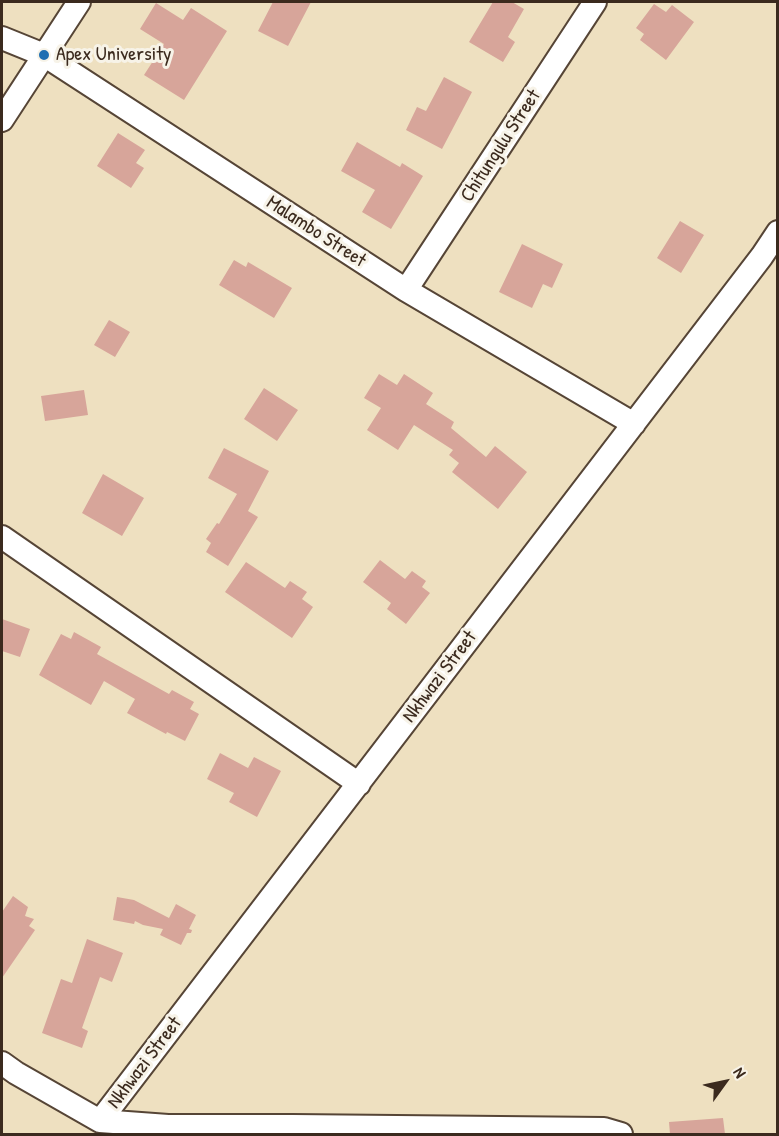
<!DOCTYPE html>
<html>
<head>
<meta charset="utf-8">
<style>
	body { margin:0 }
	#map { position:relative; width:779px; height:1136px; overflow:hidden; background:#eee0c0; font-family:"Patrick Hand",sans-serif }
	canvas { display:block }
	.frame { position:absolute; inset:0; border:3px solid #3b2a1e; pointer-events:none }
	.north { position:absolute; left:695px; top:1052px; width:60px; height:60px; -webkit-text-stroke:4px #f7f3e8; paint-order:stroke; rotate:57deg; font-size:16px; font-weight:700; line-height:24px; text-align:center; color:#3b2a1e }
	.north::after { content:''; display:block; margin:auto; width:21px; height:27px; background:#3b2a1e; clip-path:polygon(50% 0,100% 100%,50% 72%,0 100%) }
</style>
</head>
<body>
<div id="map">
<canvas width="779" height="1136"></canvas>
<div class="frame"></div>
<div class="north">N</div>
</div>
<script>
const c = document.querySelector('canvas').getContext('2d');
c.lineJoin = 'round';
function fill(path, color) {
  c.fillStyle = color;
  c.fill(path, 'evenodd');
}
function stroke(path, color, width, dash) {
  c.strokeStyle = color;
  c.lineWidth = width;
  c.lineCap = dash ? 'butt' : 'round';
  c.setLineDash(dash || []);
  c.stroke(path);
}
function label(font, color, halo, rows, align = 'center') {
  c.font = font + ' "Patrick Hand",sans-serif';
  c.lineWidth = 6;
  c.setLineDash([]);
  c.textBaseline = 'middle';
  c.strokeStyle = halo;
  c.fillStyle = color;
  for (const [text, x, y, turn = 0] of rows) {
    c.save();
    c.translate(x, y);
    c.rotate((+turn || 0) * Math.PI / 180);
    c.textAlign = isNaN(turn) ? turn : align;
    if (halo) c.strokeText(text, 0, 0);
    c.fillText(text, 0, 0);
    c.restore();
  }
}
const building = new Path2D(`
	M273,2H311L288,46L258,31Z
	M493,2H512L524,9L508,37L515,42L503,62L469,42Z
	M156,3L183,20L191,8L227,31L184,100L144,75L164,44L140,29Z
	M654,4L666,12L672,5L694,22L666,60L640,40L644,34L636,28Z
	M444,77L472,92L442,149L406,130L417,107L426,111Z
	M118,133L145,150L136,163L144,168L131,188L97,166Z
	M357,142L400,167L402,163L423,176L391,229L362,212L375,190L341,171Z
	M680,221L704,235L681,273L657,258Z
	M522,244L563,264L552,288L543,284L532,308L499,292Z
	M234,260L246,267L248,262L292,288L274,318L219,285Z
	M109,320L130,332L115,357L94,345Z
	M379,374L397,385L404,374L433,393L426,404L454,422L451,428L486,457L495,446L527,472L498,509L452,472L459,463L449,455L453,450L414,425L398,450L367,430L381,408L364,398Z
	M264,388L298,410L277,441L244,419Z
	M84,390L88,415L45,421L41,396Z
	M224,448L269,471L248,511L258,517L228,566L206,552L211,543L206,539L217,523L219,524L237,494L208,478Z
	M103,474L144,498L122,536L82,513Z
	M380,560L405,579L412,571L426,581L422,587L430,593L406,624L387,609L391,603L363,582Z
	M246,562L285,588L290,581L307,592L302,599L313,607L292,638L225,592Z
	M2,619L30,629L20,657L2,651Z
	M74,632L101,647L97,654L169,694L172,690L194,702L190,709L199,714L185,741L167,732L166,734L127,713L135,699L104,681L91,705L39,675L61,634L71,639Z
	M220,753L248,768L254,757L281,771L257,817L229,802L234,793L207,779Z
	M13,896L28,907L25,916L34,919L29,926L35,930L2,978V912Z
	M117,897L134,900L169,918L176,904L196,915L189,929L192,930L191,933H187L181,945L160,935L163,929L143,925L135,921L134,924L113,920Z
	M87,939L123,953L112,982L100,977L82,1028L88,1031L82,1048L42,1033L61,979L72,983Z
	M723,1118L725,1134H670L669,1122Z`);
const minor = new Path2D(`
	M2,38L44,55L406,290L634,424
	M2,120L79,2
	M406,290L595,2
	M2,537L359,784
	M2,1063L16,1073L100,1121L168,1126H293L604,1129L621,1134
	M100,1121L762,256L778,232`);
const markers = [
	[44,55,6,"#1f6fb2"]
];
const poiNames = [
	["Apex University",56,55]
];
const streetNames = [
	["Chitungulu Street",501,146,-57],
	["Malambo Street",316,232,33],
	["Nkhwazi Street",440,677,-53],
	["Nkhwazi Street",145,1063,-53]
];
fill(building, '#d7a59a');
stroke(minor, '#564536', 26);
stroke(minor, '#fff', 22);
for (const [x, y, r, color] of markers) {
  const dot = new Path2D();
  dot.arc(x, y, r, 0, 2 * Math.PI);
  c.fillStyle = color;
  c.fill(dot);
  stroke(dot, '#f7f3e8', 2);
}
label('20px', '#3b2a1e', '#f7f3e8', poiNames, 'left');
label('20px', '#3b2a1e', '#f7f3e8', streetNames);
</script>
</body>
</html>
